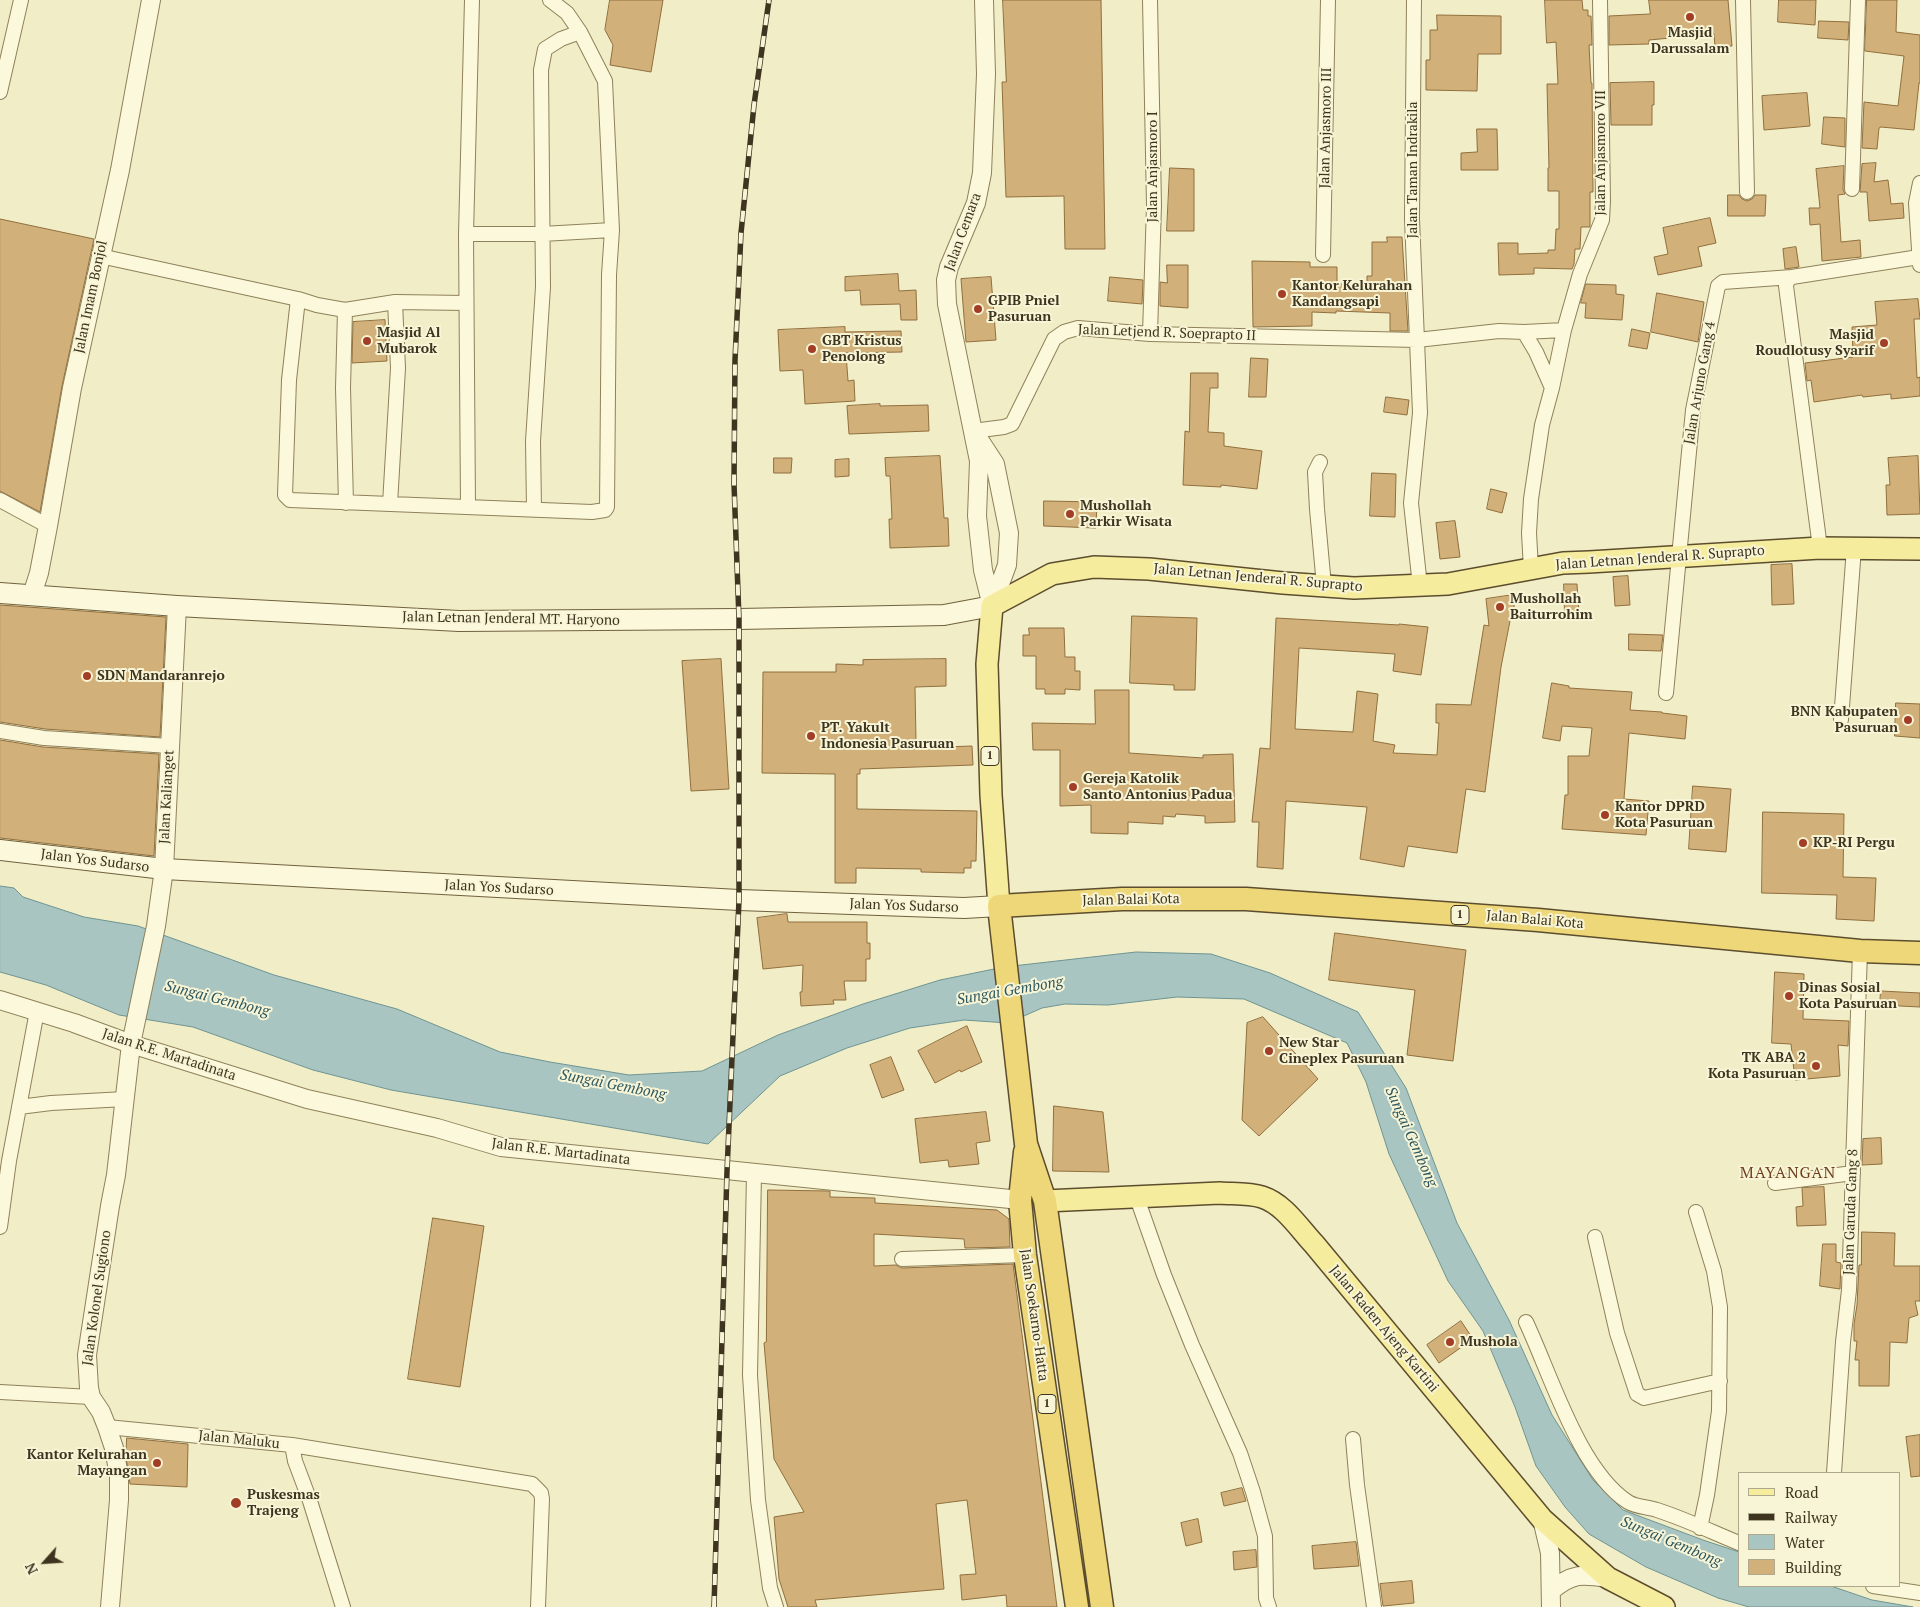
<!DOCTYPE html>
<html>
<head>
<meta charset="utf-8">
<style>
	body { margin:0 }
	#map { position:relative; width:1920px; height:1607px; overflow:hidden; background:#f1edc6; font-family:"PT Serif",serif }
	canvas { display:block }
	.legend { position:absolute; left:1738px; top:1472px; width:162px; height:115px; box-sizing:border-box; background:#f8f5d7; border:1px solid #aea88d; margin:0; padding:6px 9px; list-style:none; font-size:15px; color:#3e341f }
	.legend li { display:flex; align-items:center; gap:10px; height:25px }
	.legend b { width:25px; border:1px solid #aea88d }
	.north { position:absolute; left:20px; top:1537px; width:50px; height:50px; -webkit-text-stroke:4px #f8f5d7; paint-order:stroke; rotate:244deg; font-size:14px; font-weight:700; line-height:20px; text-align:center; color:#3e341f }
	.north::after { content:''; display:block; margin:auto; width:18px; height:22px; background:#3e341f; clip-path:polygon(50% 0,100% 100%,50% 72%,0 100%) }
</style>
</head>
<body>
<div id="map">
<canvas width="1920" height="1607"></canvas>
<ul class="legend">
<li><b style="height:6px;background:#f6ec9d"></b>Road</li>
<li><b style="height:6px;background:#3e341f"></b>Railway</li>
<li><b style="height:14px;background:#a8c5c2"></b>Water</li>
<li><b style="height:14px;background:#d2b07a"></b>Building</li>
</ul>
<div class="north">N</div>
</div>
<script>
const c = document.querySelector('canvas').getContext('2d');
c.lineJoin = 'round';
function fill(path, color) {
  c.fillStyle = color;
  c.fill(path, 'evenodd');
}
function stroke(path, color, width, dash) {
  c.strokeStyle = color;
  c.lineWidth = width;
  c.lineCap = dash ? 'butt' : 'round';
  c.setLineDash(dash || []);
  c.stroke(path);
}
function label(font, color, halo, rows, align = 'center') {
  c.font = font + ' "PT Serif",serif';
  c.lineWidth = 4;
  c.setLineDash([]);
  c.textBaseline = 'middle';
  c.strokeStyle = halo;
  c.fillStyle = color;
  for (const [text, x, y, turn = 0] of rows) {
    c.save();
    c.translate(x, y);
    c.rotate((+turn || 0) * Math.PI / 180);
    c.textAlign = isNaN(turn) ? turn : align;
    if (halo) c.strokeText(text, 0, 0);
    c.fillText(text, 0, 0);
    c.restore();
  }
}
const water = new Path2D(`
	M0,886L14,888L23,897L84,917L138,926L274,975L397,1009L500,1052L550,1062L629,1075L702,1071L778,1035L863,1004L940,980L1004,967L1136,952L1211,954L1270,973L1358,1012L1406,1088L1457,1223L1509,1320L1552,1415L1593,1480L1623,1510L1703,1540L1739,1552V1586H1831L1872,1600L1913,1607H1749L1718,1598L1646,1567L1589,1534L1565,1507L1536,1466L1515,1407L1483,1331L1448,1281L1389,1154L1366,1082L1347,1043L1244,999L1177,997L1108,1005L1065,1004L1042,1008L1008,1023L964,1020L910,1028L847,1048L780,1076L708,1144L391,1090L313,1070L193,1027L119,1015L46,985L0,972Z`);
const building = new Path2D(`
	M610,0H663L651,72L610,65L613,45L605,30Z
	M1003,0H1101L1105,249H1065L1064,196L1006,197L1002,82H1006Z
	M1545,0H1582L1583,10H1588V16H1591L1592,45H1589L1591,83H1592L1593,192H1590V227H1581L1580,249H1575L1574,264L1572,269L1534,268V274L1499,275L1498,243H1518V254L1548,253V250H1555L1556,229H1559V191H1548V168H1549L1547,84H1558L1556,42L1547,43Z
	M1649,0H1728L1732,46L1715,47L1714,34L1649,40V44L1609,45V16L1650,14Z
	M1779,0H1816L1815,25L1778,22Z
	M1867,0H1897L1896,32L1920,35V83H1919L1914,130L1881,127L1879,128L1877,149L1862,148L1864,102L1898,106L1904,56L1865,51Z
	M1437,15L1501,16V54H1478L1477,91L1426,90V60H1430V30H1437Z
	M1819,21L1849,22L1848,40L1818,38Z
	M1654,82V105H1652V125H1611L1610,83Z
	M1807,93L1810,126L1764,130L1762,96Z
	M1824,117L1845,118V147L1822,144Z
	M1477,129H1497L1498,170H1461V153L1477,152Z
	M1876,163L1874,182L1888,180L1891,204L1903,203L1904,218L1869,221L1867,192H1860L1862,164Z
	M1844,166L1843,189L1845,194L1838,195L1841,242L1860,240L1861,257L1822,261L1820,224L1810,225L1809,208H1820L1816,169Z
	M1170,168L1194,169V231H1167Z
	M1728,195H1739L1742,199L1747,201L1752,199L1755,195H1766L1765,216H1728Z
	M1710,218L1716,243L1698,247L1702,266L1658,275L1654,257L1668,254L1663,228Z
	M0,219L94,239L62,386L40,512L0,491Z
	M1387,237H1402L1408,331H1390V313L1336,311V313L1312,312V326L1253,327L1252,261L1310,262V267H1337V284L1367,285V276H1372V242H1387Z
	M1796,247L1799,267L1785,269L1783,249Z
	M1167,265H1188V308L1160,306V282L1167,283Z
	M898,274L899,291L916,290L917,320H901L900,304L861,305L860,290L845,291V277Z
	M991,277L996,340L966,342L961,279Z
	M1110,277L1143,280L1142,304L1108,301Z
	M1586,284L1616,285V294L1624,295L1622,320L1585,318L1586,303H1581Z
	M1657,293L1704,302L1698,342L1651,332Z
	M1918,299L1920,319H1914L1917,378L1920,377V396L1891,399V394L1863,397L1862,395L1814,402L1811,380L1807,381L1805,363L1853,357L1852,327L1877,325L1875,302Z
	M385,320L387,361L352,363L353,322Z
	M845,327V332L901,331L902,352L846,353L848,381L854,380L855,401L805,404L803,370L780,371L778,330Z
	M1632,329L1650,333L1647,349L1629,346Z
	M1251,358L1268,359L1266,397H1249Z
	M1191,373H1218V388H1210L1208,432L1224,433V446L1262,451L1257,489L1221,485V487L1183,485L1185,431L1189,432Z
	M1386,397L1409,400L1407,415L1384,412Z
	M880,404V406L928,405L929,431L849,434L847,406Z
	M940,456L944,518H948L949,546L890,548L889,519H892L890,476H886L885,458Z
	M1918,456L1920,514L1887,515L1886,485H1890L1888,458Z
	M774,458H792L791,473H774Z
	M849,459V476L835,477V460Z
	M1372,473L1396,474L1395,517L1370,516Z
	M1491,489L1507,493L1502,513L1487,509Z
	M1044,501L1097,502L1096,528L1044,526Z
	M1455,521L1460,557L1440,559L1436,523Z
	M1792,564L1794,604L1772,605L1771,565Z
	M1628,576L1630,605L1615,606L1613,577Z
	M1564,584H1577L1579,613L1565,614Z
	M1513,595L1515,615L1511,616L1501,667L1485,792L1466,789L1457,853L1408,846L1404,867L1360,859L1367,807L1286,801L1283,869L1257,867L1259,822H1252L1260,748L1270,749L1276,618L1399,625V624L1428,627L1421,675L1393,671L1395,654L1299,648L1295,729L1353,732L1357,691L1378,694L1373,741L1395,745L1393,753L1437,755L1439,723H1436V704L1471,705L1484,625L1489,626L1486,599Z
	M0,605L166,617L160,737L45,729L0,722Z
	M1132,616L1197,618L1195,690H1174V685L1130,683Z
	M1029,628H1064L1065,657H1075V671H1080V690L1065,689V694H1045V689H1036V656H1023V635H1029Z
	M1629,634L1663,635L1661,651L1629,650Z
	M721,659L729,789L691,791L682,661Z
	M946,659V686L915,687L916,742H943V747L972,746L973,765L860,769V774H857V809L977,811L976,861H971V868H964V873L921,872V869L856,868V883H835V774L762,773L763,672H836V664L863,665V660Z
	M1552,683L1569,686V688L1632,692L1630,710L1662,712V713L1687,716L1685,739L1629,733L1624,799L1649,801L1646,835L1562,829L1565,795H1568V756H1589L1592,728L1562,726L1560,741L1543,738Z
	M1095,690H1129V753L1203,758V755L1233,754L1235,822L1205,823V816L1176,814L1175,817L1163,816V824L1128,822V834L1091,833V805L1060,806V750H1033L1032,723L1095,724Z
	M1896,703L1920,704V738L1895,736Z
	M0,740L43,747L159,754L154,856L0,838Z
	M1693,786L1731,789L1726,852L1689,849Z
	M1763,812L1844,814L1843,877L1876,878L1874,921L1836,919L1837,895L1762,893Z
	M787,914L788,922H867V943H870V959H866V981H844L846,1000H833L834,1004L801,1006L800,992H802L803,965L763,969L757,918Z
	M1335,933L1466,950L1453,1061L1407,1055L1415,990L1329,980Z
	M1775,972L1804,974L1803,1019L1849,1021L1848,1046L1838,1045L1840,1076L1795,1080L1791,1044L1772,1043Z
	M1881,991L1920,993V1007L1880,1005Z
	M1263,1017L1318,1079L1259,1136L1242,1120L1247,1023Z
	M967,1026L982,1062L961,1072L960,1070L935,1083L918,1051Z
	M891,1057L904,1090L882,1098L870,1065Z
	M1054,1106L1103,1112L1109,1172L1053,1171Z
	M986,1112L990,1141L976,1143L979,1164L949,1167L948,1160L920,1163L915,1119Z
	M1881,1138L1882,1164L1862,1165L1863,1139Z
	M1824,1187L1826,1225L1797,1226L1796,1207L1803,1206L1802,1188Z
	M768,1190L830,1191V1197L875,1198V1203L997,1210L1009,1219L1010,1247L965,1248L964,1239L874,1234V1266L896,1265L902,1268L1013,1264L1057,1607H1007L1006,1595L962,1600L960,1575L976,1574L967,1500L936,1504L944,1589L815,1600L817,1607H788L779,1579L774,1517L804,1512L774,1459L764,1343L766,1342Z
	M433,1218L484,1226L460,1387L408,1379Z
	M1862,1232L1895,1233L1894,1266H1920V1301H1915L1918,1315L1909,1318L1907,1343L1890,1342L1889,1386H1859V1360H1855L1857,1341H1854V1324L1857,1305L1859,1265H1861Z
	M1823,1244H1836V1262L1841,1263L1840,1289L1820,1286Z
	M1461,1321L1473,1339L1439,1363L1427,1345Z
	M1920,1435V1476L1911,1477L1906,1437Z
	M127,1438L188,1444L187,1487L130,1484L126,1457Z
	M1242,1488L1246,1501L1224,1506L1221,1493Z
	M1198,1519L1202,1542L1186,1546L1181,1523Z
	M1356,1542L1359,1566L1314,1569L1312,1546Z
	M1256,1550L1257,1567L1234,1570L1233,1552Z
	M1412,1581L1414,1603L1383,1606L1380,1584Z`);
const minor = new Path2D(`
	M1414,0L1412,219L1420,413L1411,503L1420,586
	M1743,0L1747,192
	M0,92L21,0
	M1920,183L1916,203L1920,265
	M1852,189L1858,0
	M466,234H542L612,230
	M1323,255L1328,0
	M100,256L298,299L317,305L345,310L395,302L398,368L390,504
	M1792,277L1787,281L1786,286L1820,548
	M298,299L289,380L285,495L290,500L592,512L605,510L607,507L609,275L612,230L605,81L580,32L567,13L550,0
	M395,302L466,303
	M345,310L343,388L346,503
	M1524,332L1564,330
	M1150,334L1154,205L1150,0
	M973,431L1004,427L1012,424L1054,339L1064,332L1078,328L1150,334L1417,340L1499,331L1524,332L1536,352L1552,388
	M1320,462L1315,472L1317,509L1324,586
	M0,500L48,526
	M468,506L466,234L472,0
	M534,509L533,441L543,287L541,70L545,49L561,39L580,32
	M1531,569L1529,533L1531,499L1542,425L1552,388L1564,330L1580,274L1602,220L1603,201L1600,0
	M1666,693L1693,410L1718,286L1723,282L1792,277L1919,257
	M1841,720L1854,548
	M0,731L44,738L170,746
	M19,1107L51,1103L125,1099
	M754,1174L750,1375L758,1500L770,1588L776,1607
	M1775,1183L1853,1173
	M1137,1198L1164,1275L1192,1345L1240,1453L1253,1492L1265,1536L1266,1598L1269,1607
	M1696,1212L1714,1271L1720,1307L1719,1411L1707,1495L1700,1528
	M0,1227L9,1161L37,1011
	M1595,1237L1617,1333L1637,1394L1644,1398L1720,1381
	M902,1259L1025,1255
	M1526,1322C1551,1375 1579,1470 1628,1502C1636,1507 1648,1507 1657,1510C1685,1519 1712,1532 1739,1543
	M0,1392L91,1397
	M107,1427L292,1445L295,1461L310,1501L343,1607
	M1353,1439L1357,1485L1374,1607
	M292,1445L532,1484L541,1493L542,1499L538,1607
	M1834,1473L1843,1342L1849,1290L1860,951
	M1873,1586L1920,1593`);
const tertiary = new Path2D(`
	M984,0L986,74L982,173L976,203L949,267L946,280L947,304L979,461L977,516L983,570L992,606
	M978,438L995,464L1009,533L1007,565L992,606
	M32,595L39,573L48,526L72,388L120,170L151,0
	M0,1000L74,1023L131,1044L307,1099L437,1128L501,1147L1020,1200
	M1542,1519L1550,1553L1551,1607
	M1551,1591C1572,1573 1582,1574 1608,1578
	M110,1607L119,1500V1476L114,1448L107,1427L101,1412L91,1397L89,1388L87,1355L110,1206L116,1175L131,1044L156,926L164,869L177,606`);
const secondary = new Path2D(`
	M0,593L177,606L459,621L739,619L944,615L992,606
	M0,850L164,869L739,900L964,908L999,906`);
const primary = new Path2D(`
	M999,906L991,795L987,664L992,606L1052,574L1094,567L1149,569L1283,583L1354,588L1448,584L1563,563L1589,562L1820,548L1920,549
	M1045,1201L1220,1193C1234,1194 1249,1193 1262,1197C1284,1204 1299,1228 1314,1244L1542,1519L1608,1578L1664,1607`);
const trunk = new Path2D(`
	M1025,1152L1020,1200L1025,1255L1077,1607
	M1102,1607L1045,1201L1026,1144L999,906L1122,899H1246L1538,920L1860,951L1920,953`);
const rail = new Path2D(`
	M714,1607L727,1171L739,900V619L734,484L735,360L741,233L754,105L769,0`);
const markers = [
	[1690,17,5,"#a23d26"],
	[1282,294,5,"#a23d26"],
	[978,309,5,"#a23d26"],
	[367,341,5,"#a23d26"],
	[1884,343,5,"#a23d26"],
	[812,349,5,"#a23d26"],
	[1070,514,5,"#a23d26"],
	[1500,607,5,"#a23d26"],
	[87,676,5,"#a23d26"],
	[1908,720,5,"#a23d26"],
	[811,736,5,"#a23d26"],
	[1073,787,5,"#a23d26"],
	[1605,815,5,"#a23d26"],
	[1803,843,5,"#a23d26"],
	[1789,996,5,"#a23d26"],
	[1269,1051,5,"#a23d26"],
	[1816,1066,5,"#a23d26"],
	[1450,1342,5,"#a23d26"],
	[157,1463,5,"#a23d26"],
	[236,1503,6,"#a23d26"]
];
const shields = [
	[990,756,18],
	[1460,915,18],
	[1047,1404,18]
];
const shieldNames = [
	["1",990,756],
	["1",1460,915],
	["1",1047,1404]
];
const poiNames = [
	["Masjid",1690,33,"center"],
	["Darussalam",1690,49,"center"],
	["Kantor Kelurahan",1292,286],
	["Kandangsapi",1292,302],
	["GPIB Pniel",988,301],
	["Pasuruan",988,317],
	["Masjid Al",377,333],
	["Mubarok",377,349],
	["Masjid",1874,335,"right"],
	["Roudlotusy Syarif",1874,351,"right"],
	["GBT Kristus",822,341],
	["Penolong",822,357],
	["Mushollah",1080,506],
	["Parkir Wisata",1080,522],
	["Mushollah",1510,599],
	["Baiturrohim",1510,615],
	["SDN Mandaranrejo",97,676],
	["BNN Kabupaten",1898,712,"right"],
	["Pasuruan",1898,728,"right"],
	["PT. Yakult",821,728],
	["Indonesia Pasuruan",821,744],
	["Gereja Katolik",1083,779],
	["Santo Antonius Padua",1083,795],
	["Kantor DPRD",1615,807],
	["Kota Pasuruan",1615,823],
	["KP-RI Pergu",1813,843],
	["Dinas Sosial",1799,988],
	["Kota Pasuruan",1799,1004],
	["New Star",1279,1043],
	["Cineplex Pasuruan",1279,1059],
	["TK ABA 2",1806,1058,"right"],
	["Kota Pasuruan",1806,1074,"right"],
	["Mushola",1460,1342],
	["Kantor Kelurahan",147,1455,"right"],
	["Mayangan",147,1471,"right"],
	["Puskesmas",247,1495],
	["Trajeng",247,1511]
];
const streetNames = [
	["Jalan Anjasmoro III",1326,128,-89],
	["Jalan Anjasmoro VII",1601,153,-90],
	["Jalan Anjasmoro I",1153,167,-90],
	["Jalan Taman Indrakila",1413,170,-90],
	["Jalan Cemara",963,232,-70],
	["Jalan Imam Bonjol",91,297,-78],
	["Jalan Letjend R. Soeprapto II",1167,333,2],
	["Jalan Arjuno Gang 4",1700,383,-80],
	["Jalan Letnan Jenderal R. Suprapto",1660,558,-4],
	["Jalan Letnan Jenderal R. Suprapto",1258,578,5],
	["Jalan Letnan Jenderal MT. Haryono",511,619,1],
	["Jalan Kalianget",167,797,-87],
	["Jalan Yos Sudarso",95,861,7],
	["Jalan Yos Sudarso",499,888,3],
	["Jalan Balai Kota",1131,900,-1],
	["Jalan Yos Sudarso",904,906,2],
	["Jalan Balai Kota",1535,920,5],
	["Jalan R.E. Martadinata",169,1055,18],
	["Jalan R.E. Martadinata",561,1152,7],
	["Jalan Garuda Gang 8",1851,1212,-88],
	["Jalan Kolonel Sugiono",97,1298,-82],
	["Jalan Soekarno-Hatta",1034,1315,82],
	["Jalan Raden Ajeng Kartini",1384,1329,50],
	["Jalan Maluku",239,1440,6]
];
const waterNames = [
	["Sungai Gembong",1010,991,-10],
	["Sungai Gembong",217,999,14],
	["Sungai Gembong",613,1085,11],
	["Sungai Gembong",1411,1137,66],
	["Sungai Gembong",1671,1542,23]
];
const quarterNames = [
	["MAYANGAN",1788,1173]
];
fill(water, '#a8c5c2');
stroke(water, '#6e9492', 1);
fill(building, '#d2b07a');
stroke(building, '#906f3e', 1);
stroke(minor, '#8f815a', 16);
stroke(tertiary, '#8f815a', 20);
stroke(secondary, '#71613d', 22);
stroke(primary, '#5c4d2e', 24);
stroke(trunk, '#5c4d2e', 25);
stroke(minor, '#fbf8db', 14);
stroke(tertiary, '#fbf8db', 18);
stroke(secondary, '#fbf8db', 20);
stroke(primary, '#f6ec9d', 21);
stroke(trunk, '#eed778', 22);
stroke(rail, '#3e341f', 5.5);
stroke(rail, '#f8f5d7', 4, [11]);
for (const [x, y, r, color] of markers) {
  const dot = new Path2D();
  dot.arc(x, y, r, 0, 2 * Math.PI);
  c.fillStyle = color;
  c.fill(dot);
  stroke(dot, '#f8f5d7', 2);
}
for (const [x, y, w] of shields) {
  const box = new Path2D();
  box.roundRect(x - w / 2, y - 9.5, w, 19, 4);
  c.fillStyle = '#f8f5d7';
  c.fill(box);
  stroke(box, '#3e341f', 1);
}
label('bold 12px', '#3e341f', null, shieldNames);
label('bold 14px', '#3e341f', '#f8f5d7', poiNames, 'left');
label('14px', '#3e341f', '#f8f5d7', streetNames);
label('italic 15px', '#2d585f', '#f8f5d7', waterNames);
c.letterSpacing = '1px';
label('16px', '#6e3d1b', '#f8f5d7', quarterNames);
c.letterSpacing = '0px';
</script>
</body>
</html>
